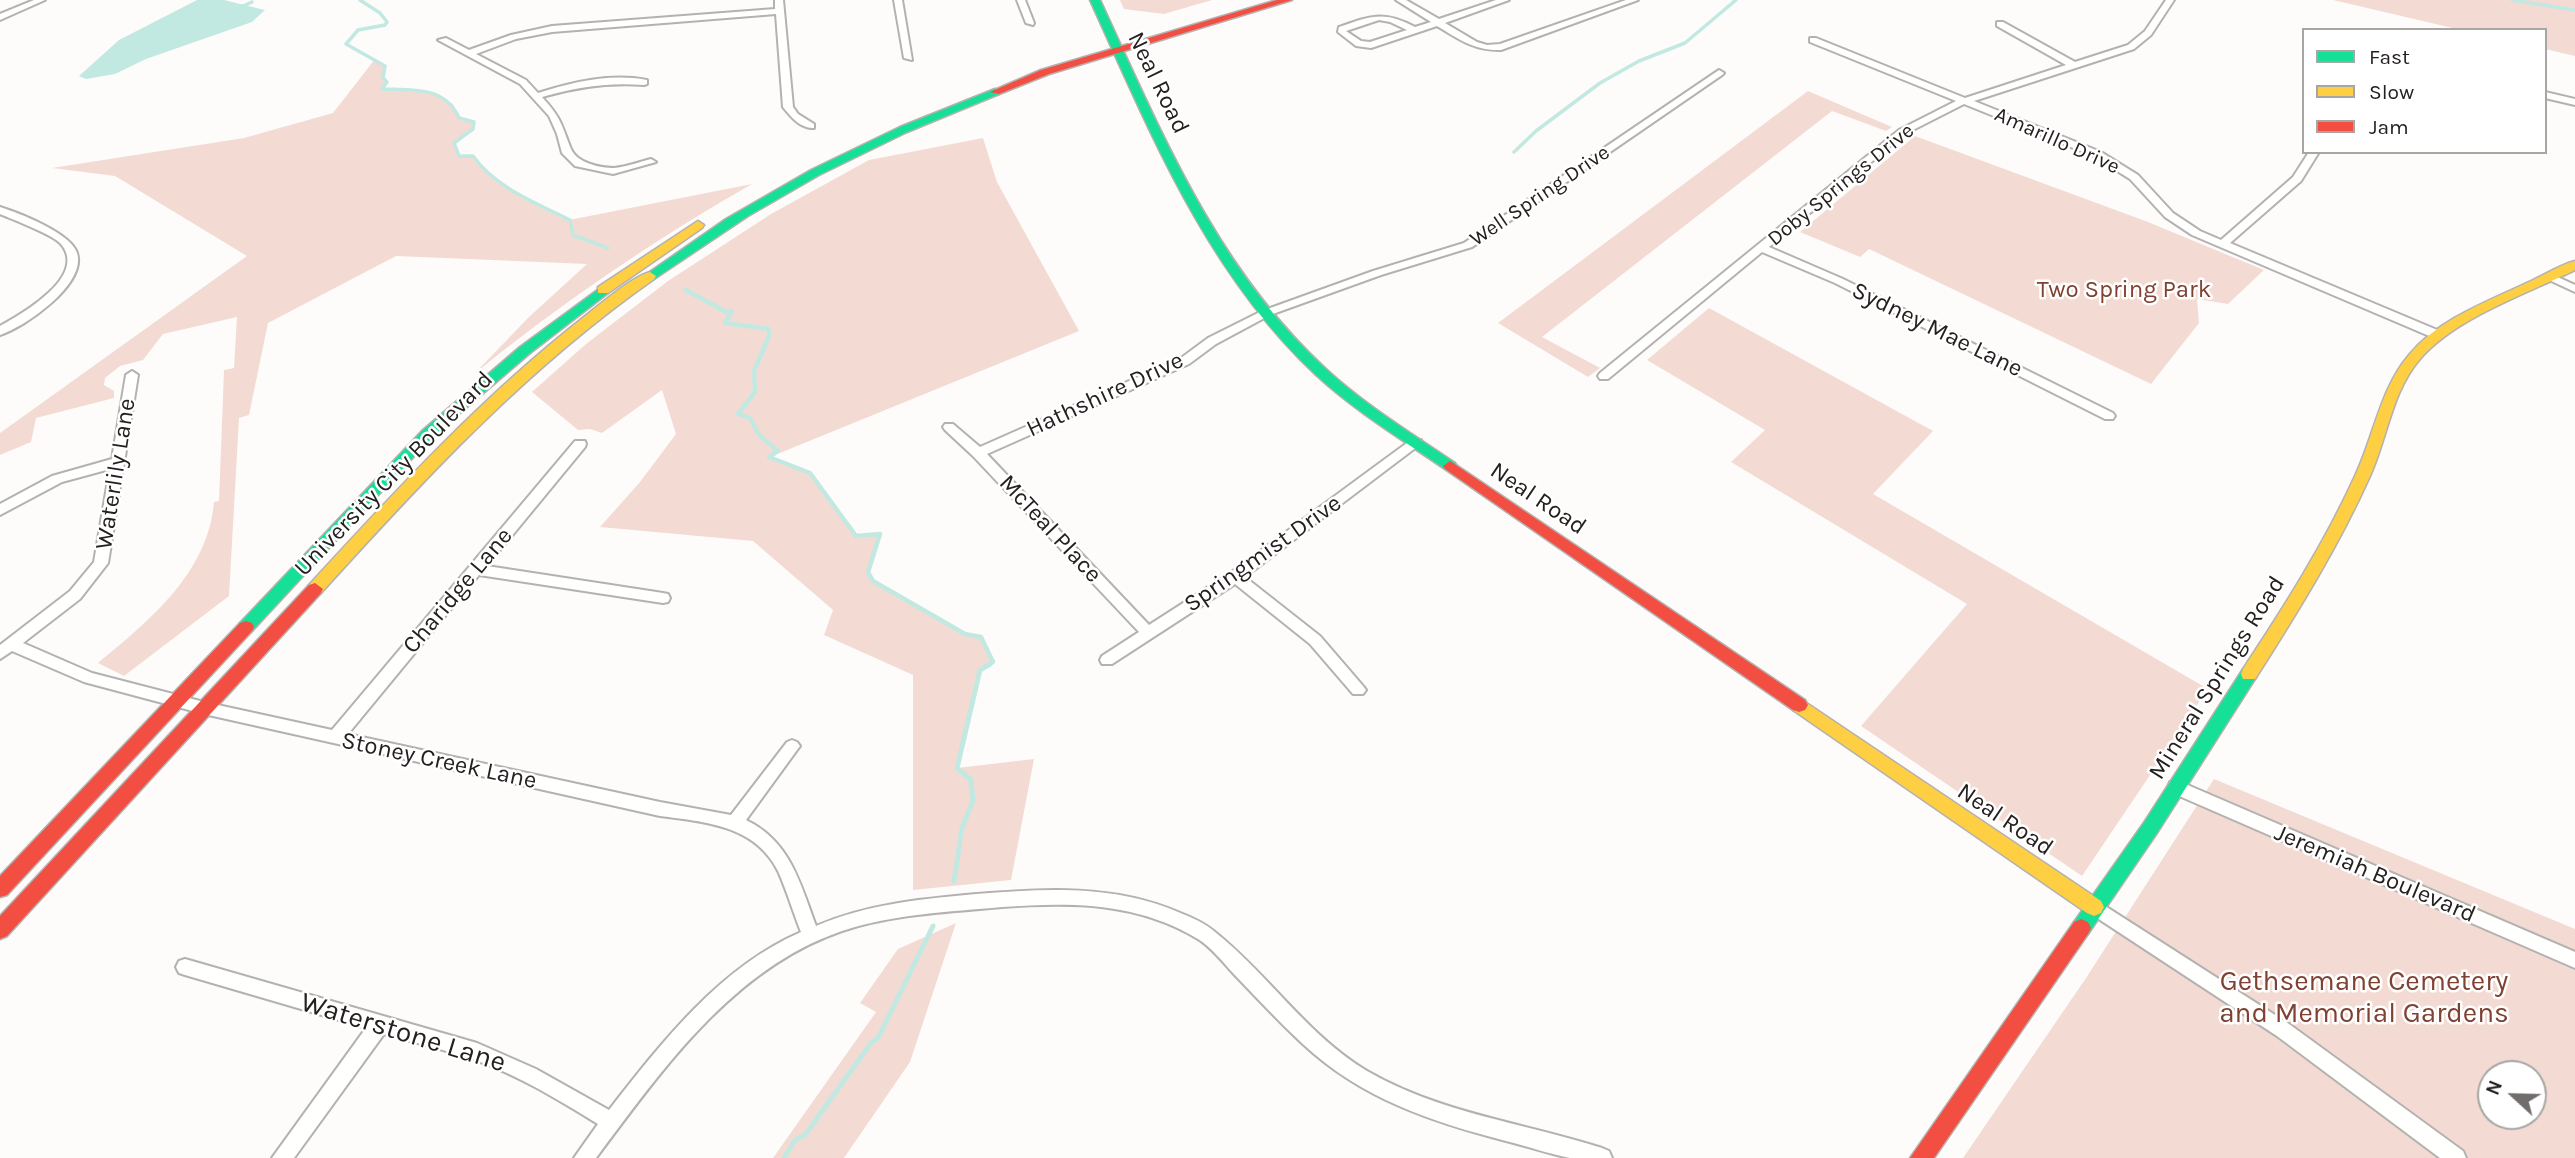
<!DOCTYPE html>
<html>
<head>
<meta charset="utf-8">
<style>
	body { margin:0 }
	#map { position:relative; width:2575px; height:1158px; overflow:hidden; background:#fdfcfb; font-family:Karla,sans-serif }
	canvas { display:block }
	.legend { position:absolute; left:2302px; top:28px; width:245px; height:126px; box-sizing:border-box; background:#fff; border:2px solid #a7a6a5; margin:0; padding:9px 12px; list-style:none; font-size:21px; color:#24201f }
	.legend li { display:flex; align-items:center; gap:14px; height:35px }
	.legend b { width:35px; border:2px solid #a7a6a5 }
	.north { position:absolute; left:2477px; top:1060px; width:70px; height:70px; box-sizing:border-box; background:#fff; border:2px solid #a7a6a5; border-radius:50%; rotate:292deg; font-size:19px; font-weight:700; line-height:28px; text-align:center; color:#24201f }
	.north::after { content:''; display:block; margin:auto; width:24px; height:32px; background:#706d6c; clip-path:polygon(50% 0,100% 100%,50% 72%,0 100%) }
</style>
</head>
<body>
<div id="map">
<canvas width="2575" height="1158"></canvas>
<ul class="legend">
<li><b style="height:9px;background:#16e098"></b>Fast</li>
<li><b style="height:9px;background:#ffcf43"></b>Slow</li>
<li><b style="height:9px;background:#f24e42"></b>Jam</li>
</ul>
<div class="north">N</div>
</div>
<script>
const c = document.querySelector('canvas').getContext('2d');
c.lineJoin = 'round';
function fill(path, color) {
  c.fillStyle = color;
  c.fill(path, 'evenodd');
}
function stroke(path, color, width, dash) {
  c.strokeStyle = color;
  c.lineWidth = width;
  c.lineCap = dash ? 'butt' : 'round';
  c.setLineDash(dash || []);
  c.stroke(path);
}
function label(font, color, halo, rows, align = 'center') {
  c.font = font + ' Karla,sans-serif';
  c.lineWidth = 5;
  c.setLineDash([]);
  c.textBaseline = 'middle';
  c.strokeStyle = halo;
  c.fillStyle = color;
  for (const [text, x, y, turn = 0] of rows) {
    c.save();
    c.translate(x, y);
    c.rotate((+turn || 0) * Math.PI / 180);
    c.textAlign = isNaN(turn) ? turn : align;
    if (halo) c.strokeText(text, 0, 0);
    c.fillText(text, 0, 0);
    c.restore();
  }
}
const green = new Path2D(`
	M1120,0H1212L1164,14L1124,9Z
	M2333,0H2575V56L2545,49V30H2461Z
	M375,59L385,66L383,78L387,82L383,89L428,91L453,104L459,118L474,122L473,129L454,143L459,156H473C487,183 543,206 569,220L752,184C654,240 561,303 474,374L529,317L587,264L396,256L268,323L249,415L239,418L229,596L124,676L98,663C149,621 208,573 214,502L219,501L224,370L234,368L237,317L163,334L143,360L120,366L105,378L104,385L114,391V398L36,418L31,442L0,455V433L247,256L115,176L52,168L244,138L333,113Z
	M1808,91L1892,127L1886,131L1832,111L1542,337L1600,368L1588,377L1498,323Z
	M1915,136L2148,222L2264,270L2228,304L2197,299L2199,323L2151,384L1869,249L1860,257L1800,232Z
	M983,138L997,182L1079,331L770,457L810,473L856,535L880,534L868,572L873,581L964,634L981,637L993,662L980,671L957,768L1034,759L1011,880L913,890V675L824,635L833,610L753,541L600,527L640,482L676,434L662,390L602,433L590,429L578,430L532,392L586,344L668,281L771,214L869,160Z
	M1709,308L1933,431L1873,494L2208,689L2082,876L1861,726L1967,604L1731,462L1765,430L1647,360Z
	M2214,779L2575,929V1158H1963L2086,978ZM2491,1074H2533V1116H2491Z
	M956,923L910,1062L844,1158H773L876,1012L860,1003L898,949Z`);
const water = new Path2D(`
	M197,0H224L265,10L252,22L146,59L115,74L86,79L79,76L119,40Z`);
const streamFar2 = new Path2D(`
	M360,0L380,13L387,22L385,25L358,30L346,44L385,66L383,78L387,82L382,89C412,90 445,86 459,118L474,122L473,129L454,143L459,156H473C496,188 536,203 570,220L573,235L608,248
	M2512,0L2575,10
	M241,7L252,2
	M1514,152L1536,131L1600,83L1639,61L1685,43L1736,0`);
const streamFar1 = new Path2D(`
	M686,290L726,312L732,311L725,323L769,329V336L754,371L755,392L738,414L750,418L759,435L778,451L769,457L810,473L856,536L880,534L868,572L873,581L965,634L981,637L993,662L987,666`);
const stream = new Path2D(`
	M954,881L962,828L973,801L971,780L957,768L980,670L990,664
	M784,1158L795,1140L805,1135L871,1043L878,1038L933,926`);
const street = new Path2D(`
	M34,0H45L0,20V14Z
	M775,0H783L793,107L798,114L814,124V128C801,129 791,117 783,107L776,14L552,32L516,39L476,54L526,80L538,93C573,82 610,73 647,80V84L644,85C608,82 576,87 542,97C562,119 561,124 571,149C577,163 600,168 614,168C626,167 639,162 651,159L656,162L613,174L575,166L562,153L557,134L549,116L520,84L438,40L446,38L469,50L511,35L552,26L775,9Z
	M894,0H902L912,60L904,58Z
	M1017,0H1025L1034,23L1033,25L1026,23Z
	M1396,0H1406L1439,19L1496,0H1509L1445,23L1477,42L1487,45L1500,44L1626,0H1638L1501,50C1475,51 1458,39 1437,26L1371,48L1356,46L1338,32L1339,27C1370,16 1384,10 1415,27L1431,22ZM1379,20L1390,22L1407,30L1370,42L1361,41L1346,31Z
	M2166,0H2174L2151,35L2134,49L1974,101L2101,152L2138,175L2173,213L2200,231L2221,240L2293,177L2309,152H2319L2301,181L2230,243L2442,332V338H2434L2192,235L2165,217L2130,179L2093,156L1964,104L1905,134L1769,247L1843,279L2113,413L2115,416L2113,419H2105L1835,283L1762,252L1608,379H1600L1598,376L1600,373L1899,130L1956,101L1810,42V38H1816L1965,98L2066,65L1997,26V22H2003L2075,62L2128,45L2145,31Z
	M1719,70L1724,73L1722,75L1472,247L1381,275L1270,315L1216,344L1189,364L987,454L1149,625L1230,573L1411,440H1421L1422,443L1245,577L1320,636L1363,686L1366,690L1363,694H1353L1310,644L1235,584L1112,664H1102L1100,660L1102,656L1139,632L973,456L945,430L943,427L945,424H953L980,447L1181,358L1208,338L1262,311L1373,271L1464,243Z
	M2545,92L2575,99V105L2545,98Z
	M0,207C19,213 71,233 77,253C87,284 25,327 0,335V326C22,314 90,275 60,243C51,234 14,220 0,214Z
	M2551,274L2575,285V292L2547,279L2545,277Z
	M132,371L138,375L108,563L80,599L23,643L92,673L204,702L332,730L575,441H585L586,444L585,447L487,566L663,593L668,594L670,598L668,602L663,603L479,575L348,734L660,802L731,815L787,742L792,740L797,742L800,746L797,750L746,820C790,841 800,883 816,926C867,904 921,899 976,894C1046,889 1112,884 1178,912C1191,917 1205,923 1215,932C1269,975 1307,1035 1367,1071C1439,1113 1524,1123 1602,1148L1609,1151L1612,1158C1598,1158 1583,1158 1570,1158C1549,1154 1527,1146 1506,1141C1432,1122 1361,1098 1304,1045C1279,1022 1256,997 1232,972C1222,961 1211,947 1198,939C1137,902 1071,902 1002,907C949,912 893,914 842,931C733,968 662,1070 596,1158H574L598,1124C560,1101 520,1076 478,1061C447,1050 415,1043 384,1034L294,1158H272L366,1028L185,975L179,973L176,967L179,961L185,959L477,1043L536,1069L609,1110C662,1042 720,967 801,932C793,912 787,891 778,871C755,825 705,822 660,816L204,714L84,682L12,651L0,659V645L70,591L94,562L110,469L62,482L0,515V504L52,476L112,459L126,375Z
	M2176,780L2575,952V968L2170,792L2168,787L2170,782Z
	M2094,899L2289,1024L2463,1151L2466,1158H2440L2277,1036L2088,912L2085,907L2088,902Z`);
const fast = new Path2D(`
	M1090,0H1100C1161,132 1217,269 1326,369C1365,405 1411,433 1455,463L1457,466L1455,469H1445C1401,439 1355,411 1316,375C1207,273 1151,134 1090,0Z
	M995,89L1000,92L999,94L907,132L819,175L748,216L654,279H646L644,276L726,219L811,170L900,127Z
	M603,286L609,290L608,293L530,353L432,437L252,631H240L238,627L240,623L422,431L520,347Z
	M2249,667L2255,669L2257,674L2255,679L2157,833L2088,934L2081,937L2074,934L2071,928L2074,922L2145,821L2243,669Z`);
const slow = new Path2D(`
	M698,221L704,225L702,228L608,293H598V287Z
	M2575,261V270C2526,294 2455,318 2420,359C2392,391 2387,439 2370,476C2338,547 2297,613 2255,679H2243L2241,674L2243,669C2284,607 2324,544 2355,476C2374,436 2380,389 2409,355C2438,319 2491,300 2531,281C2546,274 2560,265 2575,261Z
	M650,272L656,276L654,279C526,369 425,478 321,593H309L307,589L309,585C396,490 483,396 584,317C601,304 630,278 650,272Z
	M1799,698L2101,901L2104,907L2101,913L2094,916L2087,913L1793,710L1790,705L1793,700Z`);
const jam = new Path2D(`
	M1277,0H1292L1049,74L999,94L990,92L1041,70Z
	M1450,461L1805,700L1808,705L1805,710L1799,712L1793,710L1445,469L1443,466Z
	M315,583L323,589L321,593L7,936L0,939V916L309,585Z
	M246,621L252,623L254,627L252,631L7,895L0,897V876L240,623Z
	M2081,919L2088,922L2091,928L2088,934L1934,1158H1910L2074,922Z`);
const farStreetnames = [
	["Amarillo Drive",2057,141,24],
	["Doby Springs Drive",1841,185,-39],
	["Well Spring Drive",1540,196,-34]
];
const streetNames = [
	["Neal Road",1158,83,64],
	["Sydney Mae Lane",1937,330,26],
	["Hathshire Drive",1105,395,-25],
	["Waterlily Lane",116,474,-81],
	["University City Boulevard",394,474,-46],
	["Neal Road",1538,499,34],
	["McTeal Place",1050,529,47],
	["Springmist Drive",1263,554,-35],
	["Charidge Lane",458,591,-50],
	["Mineral Springs Road",2217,678,-58],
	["Stoney Creek Lane",439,761,12],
	["Neal Road",2005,820,34],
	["Jeremiah Boulevard",2375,874,23]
];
const parkNames = [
	["Two Spring Park",2124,290]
];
const nearParknames = [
	["Gethsemane Cemetery",2364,982],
	["and Memorial Gardens",2364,1014]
];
const nearStreetnames = [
	["Waterstone Lane",403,1033,17]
];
fill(green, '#f3dbd4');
fill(water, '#c2e9e1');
stroke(streamFar2, '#c2e9e1', 3.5);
stroke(streamFar1, '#c2e9e1', 4.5);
stroke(stream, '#c2e9e1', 5);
stroke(street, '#b4b2b1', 4);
stroke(fast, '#b4b2b1', 3);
stroke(slow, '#b4b2b1', 3);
stroke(jam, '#b4b2b1', 3);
fill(street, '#fffffe');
fill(fast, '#16e098');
fill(slow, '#ffcf43');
fill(jam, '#f24e42');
label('21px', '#24201f', '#fff', farStreetnames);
label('24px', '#24201f', '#fff', streetNames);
label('24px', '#7f4131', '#fff', parkNames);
label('28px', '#7f4131', '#fff', nearParknames);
label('28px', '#24201f', '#fff', nearStreetnames);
</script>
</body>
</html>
